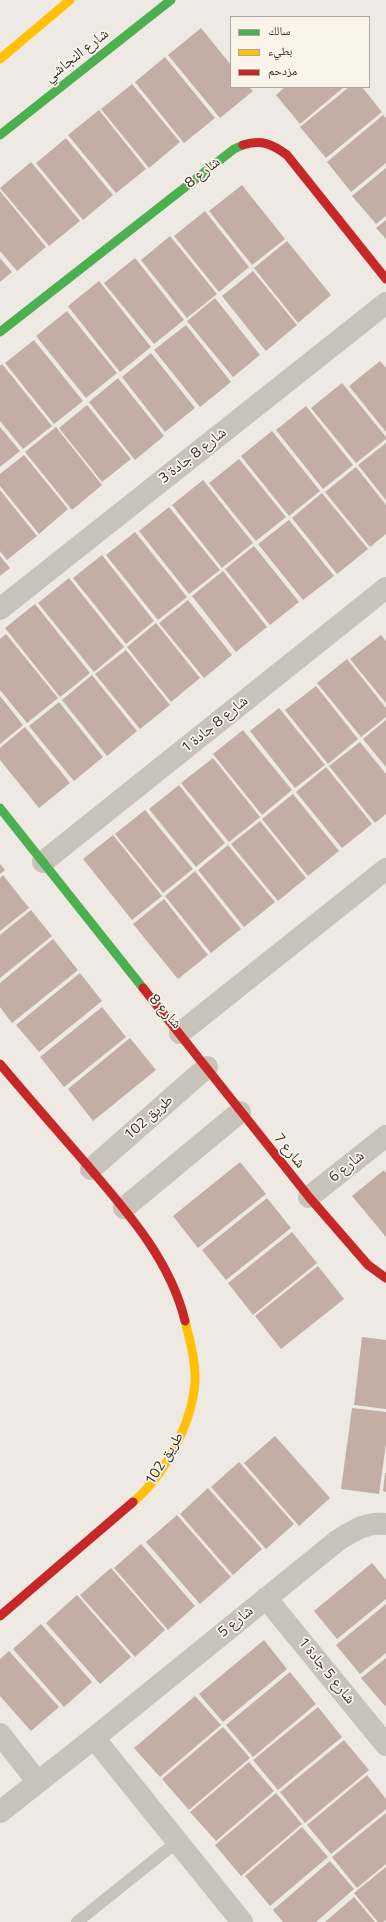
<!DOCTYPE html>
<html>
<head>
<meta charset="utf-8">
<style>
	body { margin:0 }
	#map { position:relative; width:386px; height:1922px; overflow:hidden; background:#eee9e3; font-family:"Titillium Web","Noto Naskh Arabic",sans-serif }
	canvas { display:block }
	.legend { position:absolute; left:230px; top:16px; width:140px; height:72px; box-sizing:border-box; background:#faf4ea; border:1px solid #ada59d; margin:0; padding:5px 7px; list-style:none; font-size:12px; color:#392f29 }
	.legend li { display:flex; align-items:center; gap:8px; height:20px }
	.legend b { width:20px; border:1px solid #ada59d }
</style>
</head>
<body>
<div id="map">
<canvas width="386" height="1922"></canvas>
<ul class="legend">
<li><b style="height:5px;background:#4caf50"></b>سالك</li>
<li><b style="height:5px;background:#ffc107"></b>بطيء</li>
<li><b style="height:5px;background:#c62828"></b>مزدحم</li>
</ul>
</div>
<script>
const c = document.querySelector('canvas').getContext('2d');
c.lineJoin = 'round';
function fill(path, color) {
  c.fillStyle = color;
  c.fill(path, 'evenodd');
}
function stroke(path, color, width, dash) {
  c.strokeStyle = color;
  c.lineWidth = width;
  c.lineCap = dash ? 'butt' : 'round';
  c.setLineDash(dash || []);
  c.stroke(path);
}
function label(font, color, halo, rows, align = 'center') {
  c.font = font + ' "Titillium Web","Noto Naskh Arabic",sans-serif';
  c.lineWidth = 3.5;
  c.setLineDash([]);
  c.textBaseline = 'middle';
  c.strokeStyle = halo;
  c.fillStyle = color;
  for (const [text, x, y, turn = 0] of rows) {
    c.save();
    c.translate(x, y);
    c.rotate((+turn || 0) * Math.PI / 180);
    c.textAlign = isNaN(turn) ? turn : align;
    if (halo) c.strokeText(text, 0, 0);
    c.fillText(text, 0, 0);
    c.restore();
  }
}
const building = new Path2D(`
	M201,28L231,65V87H249L253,91L220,118L168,55Z
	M165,57L215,118L184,143L135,82Z
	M132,84L180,142L149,168L101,109Z
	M285,87H344L300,124L276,95Z
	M349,87H362L382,112L326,158L300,127Z
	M99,110L146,169L116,193L68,135Z
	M383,115L386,118V163L351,192L327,162Z
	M66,138L113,195L83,220L36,163Z
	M31,162L80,221L49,246L0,188Z
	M386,168V216L376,224L352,196Z
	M242,185L285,239L252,265L209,211Z
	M0,191L46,247L17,271L0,251Z
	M205,211L249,267L219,292L174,236Z
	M386,220V239L376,228Z
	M170,236L217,294L187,318L141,260Z
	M287,241L331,295L298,323L254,268Z
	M0,258L12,272L0,282Z
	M135,258L184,320L154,344L104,283Z
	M253,271L297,325L266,351L222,296Z
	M99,281L151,347L120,372L68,306Z
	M215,298L260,355L233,377L187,321Z
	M67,311L117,373L86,398L36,336Z
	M186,325L231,382L200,407L154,350Z
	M34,340L83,401L54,424L5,363Z
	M151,353L195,408L165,432L122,377Z
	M380,361L386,368V432L349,386Z
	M2,364L52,426L23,449L0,421V366Z
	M118,378L164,436L135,460L89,402Z
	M342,383L386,437V439L356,463L311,408Z
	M87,405L131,459L102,482L59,428Z
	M306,406L353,465L323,489L276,430Z
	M0,427L20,451L0,467Z
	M56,427L102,485L72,510L25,452Z
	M272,431L320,491L289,516L241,456Z
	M386,443V500L358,465Z
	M24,455L68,509L39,534L0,486V474Z
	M239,459L286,517L256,541L209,483Z
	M356,467L386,505V534L370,547L325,492Z
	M203,480L253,543L222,568L172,505Z
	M0,490L37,536L7,560L0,551Z
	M322,493L368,549L337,574L292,518Z
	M169,507L220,570L189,594L139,531Z
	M289,520L334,576L303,600L258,544Z
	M135,532L187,597L158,620L106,555Z
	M254,546L299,602L270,625L225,569Z
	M102,555L154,621L126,644L73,578Z
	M0,556L10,568L0,576Z
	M223,571L267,627L236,652L192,596Z
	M69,578L124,647L94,672L38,603Z
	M188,600L232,655L204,678L159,623Z
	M35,604L90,673L60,697L5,628Z
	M156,623L200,678L171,702L127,647Z
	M6,634L58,698L27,723L0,690V639Z
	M381,635L386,641V703L350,659Z
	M126,650L170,705L140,729L95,674Z
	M347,659L386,708V717L361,737L317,683Z
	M92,675L137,731L107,756L62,700Z
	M316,686L358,739L328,764L285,710Z
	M0,696L23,725L0,744Z
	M59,702L103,757L74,781L29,726Z
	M279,708L325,765L295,788L250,731Z
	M386,720V767L363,739Z
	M25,727L70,783L39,808L0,760V748Z
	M243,730L292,790L262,815L213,754Z
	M360,742L386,774V814L375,823L329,766Z
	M213,758L260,817L229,842L181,783Z
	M326,767L372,824L342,848L296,792Z
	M179,785L225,843L196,867L149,809Z
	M293,794L339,851L308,876L262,819Z
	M145,810L193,869L163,893L115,834Z
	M260,821L306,878L278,901L231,844Z
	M113,835L162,896L132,920L83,859Z
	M228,845L275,902L244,927L198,870Z
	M0,864L5,870L0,874Z
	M195,871L241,929L211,953L165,896Z
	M3,875L29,908L0,931V878Z
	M164,899L208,955L178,979L133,924Z
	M31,910L52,936L0,978V935Z
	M53,939L78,970L12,1023L0,1007V983Z
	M80,973L102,1001L39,1052L16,1025Z
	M102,1007L126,1037L64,1087L40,1057Z
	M130,1038L156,1070L93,1121L68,1089Z
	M240,1162L266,1194L198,1248L173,1216Z
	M384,1170L386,1173V1237L352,1196Z
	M267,1198L291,1228L226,1280L202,1250Z
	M292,1232L317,1263L253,1315L228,1283Z
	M318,1266L344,1299L281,1349L255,1316Z
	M362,1337L386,1340V1409L354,1405Z
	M352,1408L386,1412V1444L379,1494L341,1489Z
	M275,1436L330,1498L299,1526L244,1463Z
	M239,1462L294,1524L266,1549L211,1487Z
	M385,1473H386V1492L383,1491Z
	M208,1488L262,1549L233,1575L180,1514Z
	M177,1515L231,1577L200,1604L146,1542Z
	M141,1544L195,1606L168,1630L114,1568Z
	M372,1563L386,1580V1599L337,1639L314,1611Z
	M111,1568L165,1630L135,1657L80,1595Z
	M77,1595L131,1657L100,1684L46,1623Z
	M386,1604V1653L360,1674L336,1645Z
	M41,1624L92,1682L64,1707L13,1649Z
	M264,1640L287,1669L223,1722L199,1694Z
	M9,1651L59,1707L31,1731L0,1696V1659Z
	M386,1658V1705L385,1706L361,1678Z
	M290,1672L316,1704L253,1757L226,1725Z
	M195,1696L221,1725L160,1777L134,1748Z
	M318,1707L342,1737L278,1790L253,1760Z
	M223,1727L250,1758L189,1810L162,1779Z
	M344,1740L369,1770L305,1823L280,1792Z
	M249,1762L274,1791L216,1841L190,1812Z
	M367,1775L386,1799V1809L331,1854L307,1825Z
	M276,1793L302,1824L241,1876L215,1845Z
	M386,1813V1864L357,1888L332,1857Z
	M302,1827L328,1857L270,1906L245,1876Z
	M330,1861L354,1889L316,1922H283L273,1910Z
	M386,1867V1920L383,1922H378L354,1893Z
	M354,1897L375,1922H325Z`);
const lane = new Path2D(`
	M77,1922L178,1841`);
const street = new Path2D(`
	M0,609L386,303
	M43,862L386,588
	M180,1033L386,869
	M91,1169L207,1067
	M309,1197L386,1136
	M124,1208L240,1112
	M266,1598L386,1745
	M0,1734L37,1781
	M94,1738L242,1922
	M0,1812L94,1738L337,1541C354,1530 366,1522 386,1524`);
const fast = new Path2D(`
	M0,135L171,0
	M0,332L234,149L243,145
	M0,808L143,988`);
const slow = new Path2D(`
	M0,59L70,0
	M133,1502C165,1475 192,1423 195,1382C196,1362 190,1341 185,1321`);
const jam = new Path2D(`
	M243,145C261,139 272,144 287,155L386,279
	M143,988L309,1197L368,1265L386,1278
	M0,1064C27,1096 54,1127 82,1159C123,1207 170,1258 185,1321
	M0,1616L133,1502`);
const streetNames = [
	["شارع النجاشي",77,56,-38],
	["شارع 8",203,173,-38],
	["شارع 8 جادة 3",193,456,-38],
	["شارع 8 جادة 1",215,725,-39],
	["شارع 8",165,1012,48],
	["طريق 102",149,1118,-41],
	["شارع 7",289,1151,51],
	["شارع 6",347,1167,-39],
	["طريق 102",165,1459,-58],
	["شارع 5",236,1622,-39],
	["شارع 5 جادة 1",326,1671,51]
];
fill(building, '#c2aea4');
stroke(lane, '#c8c2bb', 12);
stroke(street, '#c8c2bb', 22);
stroke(fast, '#4caf50', 9);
stroke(slow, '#ffc107', 9);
stroke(jam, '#c62828', 9);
label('15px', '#392f29', '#faf4ea', streetNames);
</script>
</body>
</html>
